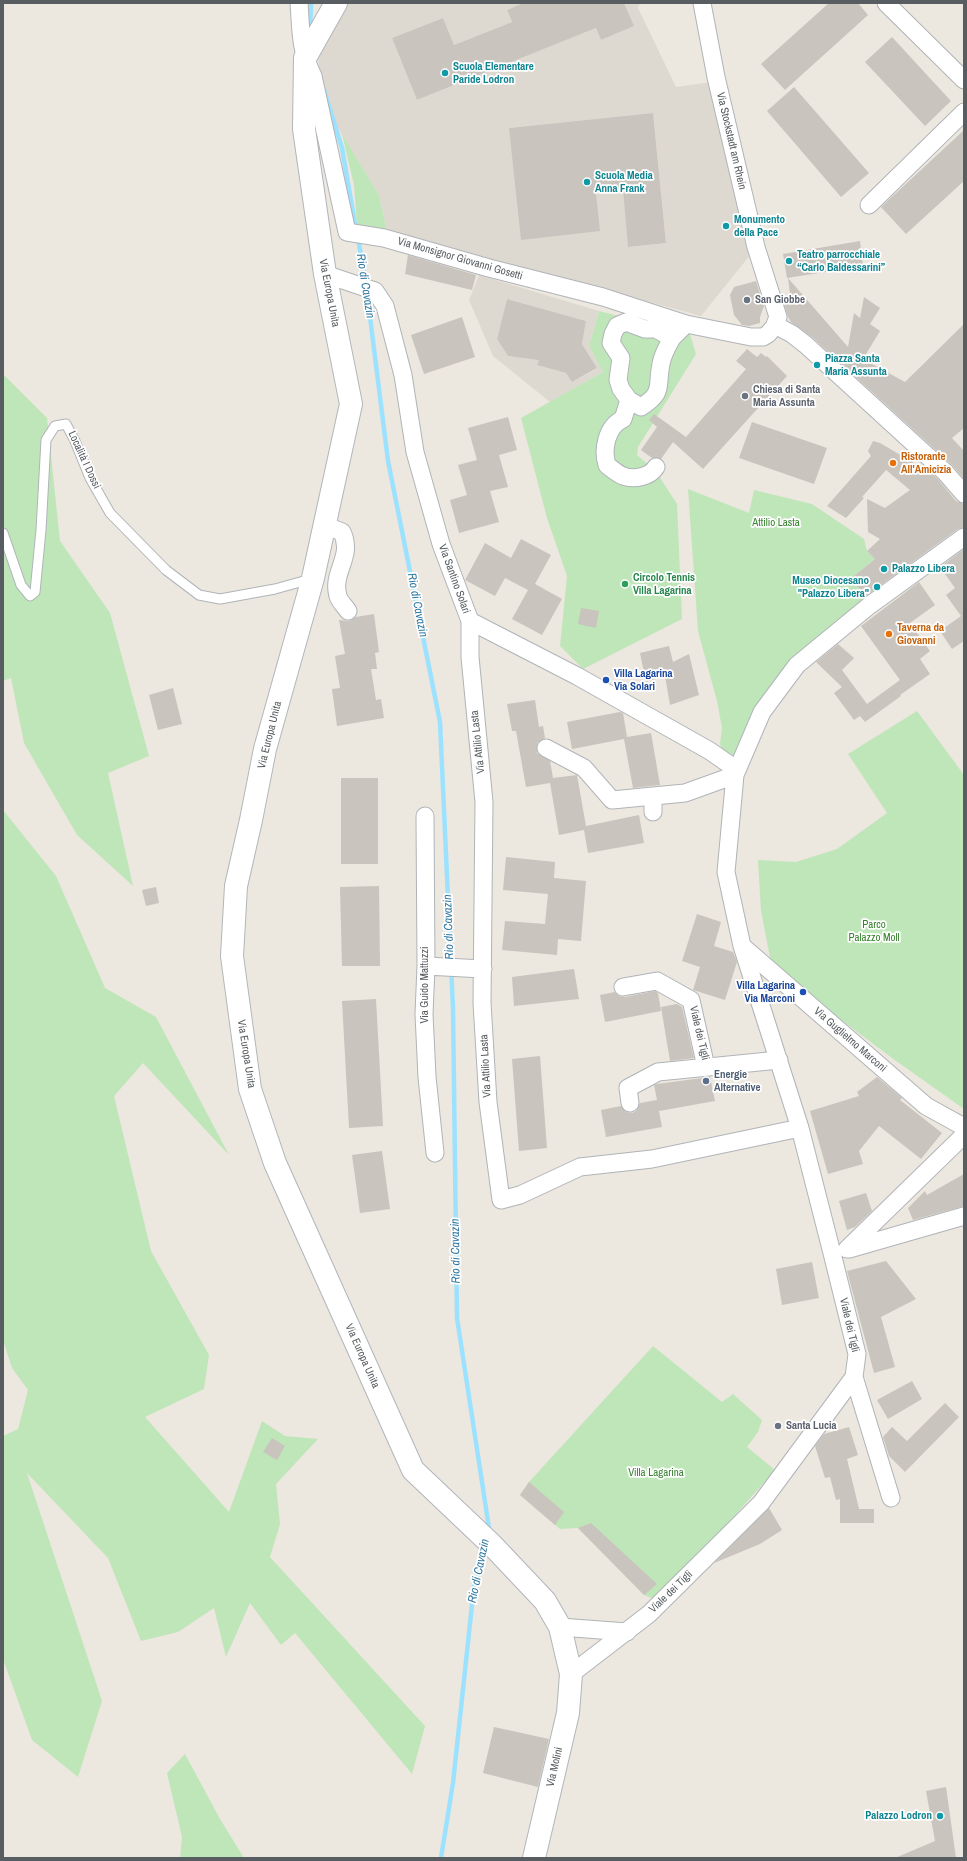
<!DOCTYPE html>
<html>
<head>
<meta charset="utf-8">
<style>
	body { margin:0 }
	#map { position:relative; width:967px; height:1861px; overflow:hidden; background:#ece7df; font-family:"Archivo Narrow",sans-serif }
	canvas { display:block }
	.frame { position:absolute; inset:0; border:4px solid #585d61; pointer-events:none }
</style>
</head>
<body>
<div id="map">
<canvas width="967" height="1861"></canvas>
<div class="frame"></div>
</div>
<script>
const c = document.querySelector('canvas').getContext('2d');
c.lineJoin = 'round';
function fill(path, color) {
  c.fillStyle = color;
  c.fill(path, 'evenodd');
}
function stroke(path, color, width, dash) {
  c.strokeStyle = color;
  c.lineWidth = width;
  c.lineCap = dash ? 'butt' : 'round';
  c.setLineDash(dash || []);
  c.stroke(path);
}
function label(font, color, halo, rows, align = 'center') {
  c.font = font + ' "Archivo Narrow",sans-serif';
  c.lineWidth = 3.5;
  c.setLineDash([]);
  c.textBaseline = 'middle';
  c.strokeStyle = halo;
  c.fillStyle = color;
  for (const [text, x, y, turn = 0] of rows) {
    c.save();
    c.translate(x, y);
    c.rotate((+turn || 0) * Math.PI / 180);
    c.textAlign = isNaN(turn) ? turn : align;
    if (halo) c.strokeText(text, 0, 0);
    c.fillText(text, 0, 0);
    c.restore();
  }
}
const education = new Path2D(`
	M328,3H523L507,10L512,22L454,45L443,18L392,38L417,100L596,28L601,40L633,26L624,3H640L638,8L676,87L711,82L751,254L701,316L387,231L379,195L324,105L314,25ZM653,113L666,243L629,247L623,190L596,193L509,128Z
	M479,275L599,311L589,346L603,372L550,402L493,356L469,300ZM507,299L586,321L582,344L597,369L572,382L566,373L538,365L543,349L519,357L508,356L497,339Z`);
const green = new Path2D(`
	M342,134L379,195L387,231L357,225L354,185Z
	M599,311L690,334L696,354L638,447L637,455L655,470L677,504L682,619L583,669L560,646L567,576L547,518L521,418L603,372L589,346Z
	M3,374L47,418L60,541L110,613L149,756L108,773L133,886L77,835L24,743L11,678L3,681Z
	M688,489L749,513L754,490L812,504L864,539L867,551L875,559L849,580L871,599L822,636L739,752L729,757L724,754L720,744L722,728L717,701L698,631Z
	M917,711L964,775V1109L892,1058L772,968L761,911L758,860L796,862L837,849L887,813L848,754Z
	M3,810L56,876L105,988L156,1017L229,1155L143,1063L114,1096L151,1251L209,1355L204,1389L145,1417L229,1512L262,1421L285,1436L318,1439L276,1484L280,1524L270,1557L425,1726L412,1774L295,1633L281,1645L250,1603L226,1657L214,1608L178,1632L141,1641L108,1558L27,1473L102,1701L78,1777L32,1740L3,1659V1436L18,1429L28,1390L12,1368L3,1340Z
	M653,1346L722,1402L733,1394L762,1420L758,1432L747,1447L775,1470L659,1601L644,1595L578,1528L560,1529L520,1495L529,1482Z
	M185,1754L220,1819L244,1858H180L182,1837L167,1773Z`);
const stream = new Path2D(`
	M310,33L311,3
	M324,90L342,148L356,230
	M358,238L366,284
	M367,293L388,461L440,722L453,1009L457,1318L489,1528L488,1532
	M441,1858L453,1783L474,1586L484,1547`);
const building = new Path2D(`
	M523,3H624L634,26L601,40L596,28L417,100L392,38L443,18L454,45L512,22L507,10Z
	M829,3H858L868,15L785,90L761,64Z
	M892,37L951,101L925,126L865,62Z
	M794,87L869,173L841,197L767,111Z
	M653,113L666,243L628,247L623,190L596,193L600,231L521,240L509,128Z
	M964,130V181L906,234L881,207Z
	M860,241L863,266L787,278L783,254Z
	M408,255L476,275L472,290L405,274Z
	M788,278L848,347L854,313L860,318L864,297L880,308L870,324L880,331L863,359L905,382L964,324V428L952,438L964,451V479L952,465L813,338L791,322L788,317L782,297L790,294Z
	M756,281L764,306L760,317V323L749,326L742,325L734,315L730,295L734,287Z
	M507,299L586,321L582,344L597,368L572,382L566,373L537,365L539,360L508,356L497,339Z
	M462,317L475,357L424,374L411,335Z
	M747,349L757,357L761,353L766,357L767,356L787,376L703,469L673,442L661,459L652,458L641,450L657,427L649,420L654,414L686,437L746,369L736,361Z
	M508,417L517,450L499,455L508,487L490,491L499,522L459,533L450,500L467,495L458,465L477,460L468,428Z
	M752,422L827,448L814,484L739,458Z
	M873,441L880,443L931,473L938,479L956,501L964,504V527L958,529L867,595L849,580L875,559L867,551L880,539L868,532L867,499L885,508L910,490L886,470L862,497L864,498L846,518L827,506L871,456L868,451Z
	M521,539L551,555L535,584L562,599L542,635L512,619L528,590L505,578L495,596L465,580L485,543L511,558Z
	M964,549V641L952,649L940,631L961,616L946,595L955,588L940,567Z
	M919,582L935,605L910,623L930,651L920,659L930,674L900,695L901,696L865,722L860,716L854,720L834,693L842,687L816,662L838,644L854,658L842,670L867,704L900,680L861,626Z
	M581,608L599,611L596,628L578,624Z
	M374,614L379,652L375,653L377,669H371L376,700L381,699L384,718L337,726L332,689L340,688L335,656L345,654L339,620L349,621L356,617Z
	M669,646L673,662L689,654L699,695L670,705L665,676L646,682L640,653Z
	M173,688L182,724L158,730L149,695Z
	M535,700L539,727L543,726L545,738L537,743V753L550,761L553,778L577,775L586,826L639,815L644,843L588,853L584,830L559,835L550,783L526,787L516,731H512L507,704Z
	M620,712L623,713L627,737L651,733L660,785L633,788L624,739L572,749L567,722Z
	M341,778H378V864H341Z
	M506,857L555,862L554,878L586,881L581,941L558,939L557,955L502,950L505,921L545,924L548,894L503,890Z
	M379,886L380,966H342L340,887Z
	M156,887L159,903L146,906L142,890Z
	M697,914L721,922L714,946L733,952L737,962L725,1000L693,990L700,967L682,961Z
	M574,969L579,999L514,1006L512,977Z
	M655,991L658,993L661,1011L605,1022L600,995L615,992L619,996L625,997Z
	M376,999L383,1126L349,1128L342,1001Z
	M677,1004L682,1007L694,1058L670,1061L661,1007Z
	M540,1056L547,1148L519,1151L512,1059Z
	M710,1077L715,1101L659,1111L662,1127L606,1137L601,1110L621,1106L626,1112L632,1113L636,1111L640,1103L657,1100L654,1085L657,1084Z
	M877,1077L902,1098L900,1100L942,1133L921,1159L879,1126L859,1151L863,1164L828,1174L810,1111L859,1096L857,1092Z
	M382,1151L390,1209L360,1213L352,1155Z
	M964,1174V1206L913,1220L908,1208L925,1191L927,1195Z
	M866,1193L872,1211L855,1227L847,1230L839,1201Z
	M886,1261L916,1299L881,1317L895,1367L874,1373L847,1271Z
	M812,1262L819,1298L782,1305L776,1269Z
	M912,1381L922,1399L888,1419L877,1400Z
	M945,1403L959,1417L905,1472L889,1456L883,1437L892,1427L907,1441Z
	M849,1427L858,1455L847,1459L859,1509H874V1523H840V1499L836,1500L830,1477L825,1478L815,1446L824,1434Z
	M272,1438L285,1446L277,1460L263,1452Z
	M529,1482L564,1512L555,1525L520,1495Z
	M769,1508L782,1530L760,1544L714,1563Z
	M591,1523L657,1584L644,1595L578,1528Z
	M494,1727L549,1739L538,1787L483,1773Z
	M946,1787L956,1858H895L935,1841L926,1791Z`);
const lane = new Path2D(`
	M3,533L21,585L30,596L35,592L41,530L46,440L55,426L66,424L75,441L90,478L110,513L166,570L199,595L220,599L275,589L311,579`);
const street = new Path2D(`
	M299,3C301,31 300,50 313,76L347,232L384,238L489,268L603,297L686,324L751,337H763L768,334L774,327L778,317L756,247L716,77L702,3
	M886,3L964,80
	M869,205L964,112
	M325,274L375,291L385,306L403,375L415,452L441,544L470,621V657L484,802L482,1003L488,1102L501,1200L520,1195L580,1167L652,1159L800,1128
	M775,325L792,334L806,345L945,472L964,494
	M672,338C668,345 662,357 661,364C656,386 665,392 641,407L629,400L621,389L618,380L621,358L611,343L613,334L617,326L626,322L645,329H656L672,338L686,324
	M629,400L623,419C607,426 602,449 607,465C612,469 618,474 623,476C634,480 650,477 656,467
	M324,525L342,532C354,557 331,572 338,596C339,601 345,606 348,611
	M470,621L577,676L710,751L730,765L735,775
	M546,748L584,768L612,800L685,793L735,775
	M653,797V812
	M425,816L426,966L424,1014L427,1077L435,1153
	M742,946L926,1106L964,1127
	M426,966L483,969
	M623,987L657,981L691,1000L706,1067
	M630,1103L628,1088L658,1072L779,1060
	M847,1249L964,1135
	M849,1249L964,1216
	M854,1377L891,1498
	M560,1627L627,1632
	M571,1674L649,1614L761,1503L854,1377L857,1354L832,1253L800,1128L742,946L726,872L735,775L762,712L797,665L870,605L964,537`);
const secondary = new Path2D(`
	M336,3L305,58L304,129L325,274L351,404L313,578L265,749L251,820L236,886L232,956L250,1089L275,1163L413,1470L493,1546L545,1601L560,1627L571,1674L568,1713L534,1858`);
const markers = [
	[445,73,4,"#0f9aa8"],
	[587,182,4,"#0f9aa8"],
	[726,226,4,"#0f9aa8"],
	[789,261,4,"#0f9aa8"],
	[747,300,4,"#6b7280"],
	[817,365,4,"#0f9aa8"],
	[745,396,4,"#6b7280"],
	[893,463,4,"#e8710a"],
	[884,569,4,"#0f9aa8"],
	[625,584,4,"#2e9e5b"],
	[877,587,4,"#0f9aa8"],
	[889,634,4,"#e8710a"],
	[606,680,4,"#1a4fb4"],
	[803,992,4,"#1a4fb4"],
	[706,1081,4,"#5c6f8a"],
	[778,1426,4,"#6b7280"],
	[940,1816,4,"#0f9aa8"]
];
const cultureNames = [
	["Scuola Elementare",453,67],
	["Paride Lodron",453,80],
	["Scuola Media",595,176],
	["Anna Frank",595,189],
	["Monumento",734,220],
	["della Pace",734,233],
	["Teatro parrocchiale",797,255],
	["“Carlo Baldessarini”",797,268],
	["Piazza Santa",825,359],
	["Maria Assunta",825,372],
	["Palazzo Libera",892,569],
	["Museo Diocesano",869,581,"right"],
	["\"Palazzo Libera\"",869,594,"right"],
	["Palazzo Lodron",932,1816,"right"]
];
const streetNames = [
	["Via Stockstadt am Rhein",731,141,77],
	["Via Monsignor Giovanni Gosetti",460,259,16],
	["Via Europa Unita",329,293,79],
	["Località I Dossi",84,460,65],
	["Via Santino Solari",454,579,70],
	["Via Europa Unita",270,735,-76],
	["Via Attilio Lasta",478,742,-96],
	["Via Guido Mattuzzi",425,985,-90],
	["Viale dei Tigli",699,1033,77],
	["Via Guglielmo Marconi",850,1040,41],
	["Via Europa Unita",246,1054,81],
	["Via Attilio Lasta",486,1066,-93],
	["Viale dei Tigli",849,1325,77],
	["Via Europa Unita",362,1356,66],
	["Viale dei Tigli",671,1592,-44],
	["Via Molini",555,1767,-77]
];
const worshipNames = [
	["San Giobbe",755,300],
	["Chiesa di Santa",753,390],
	["Maria Assunta",753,403],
	["Santa Lucia",786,1426]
];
const foodNames = [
	["Ristorante",901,457],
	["All'Amicizia",901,470],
	["Taverna da",897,628],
	["Giovanni",897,641]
];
const parkNames = [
	["Attilio Lasta",776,523],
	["Parco",874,925],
	["Palazzo Moll",874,938],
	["Villa Lagarina",656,1473]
];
const leisureNames = [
	["Circolo Tennis",633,578],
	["Villa Lagarina",633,591]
];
const transitNames = [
	["Villa Lagarina",614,674],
	["Via Solari",614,687],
	["Villa Lagarina",795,986,"right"],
	["Via Marconi",795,999,"right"]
];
const serviceNames = [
	["Energie",714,1075],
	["Alternative",714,1088]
];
const waterNames = [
	["Rio di Cavazin",365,286,81],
	["Rio di Cavazin",417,605,79],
	["Rio di Cavazin",449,927,-92],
	["Rio di Cavazin",456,1251,-91],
	["Rio di Cavazin",479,1571,-78]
];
fill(education, '#ded9d0');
fill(green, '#bfe6b9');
stroke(stream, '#9ce2ff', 4.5);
fill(building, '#c9c4be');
stroke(lane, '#b0b4b8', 11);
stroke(street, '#b0b4b8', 19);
stroke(secondary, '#b1b6bb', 24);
stroke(lane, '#fff', 9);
stroke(street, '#fff', 17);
stroke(secondary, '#fff', 22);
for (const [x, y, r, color] of markers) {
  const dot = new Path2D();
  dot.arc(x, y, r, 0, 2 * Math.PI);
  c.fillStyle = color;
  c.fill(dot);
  stroke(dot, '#fff', 1.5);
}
label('bold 11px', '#0d838f', '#fff', cultureNames, 'left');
label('11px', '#585d61', '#fff', streetNames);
label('bold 11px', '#5b616d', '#fff', worshipNames, 'left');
label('bold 11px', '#c56008', '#fff', foodNames, 'left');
label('11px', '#36822e', '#fff', parkNames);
label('bold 11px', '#27864d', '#fff', leisureNames, 'left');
label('bold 11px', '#164399', '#fff', transitNames, 'left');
label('bold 11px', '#4e5e75', '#fff', serviceNames, 'left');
label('italic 12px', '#3179a3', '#fff', waterNames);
</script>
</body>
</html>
